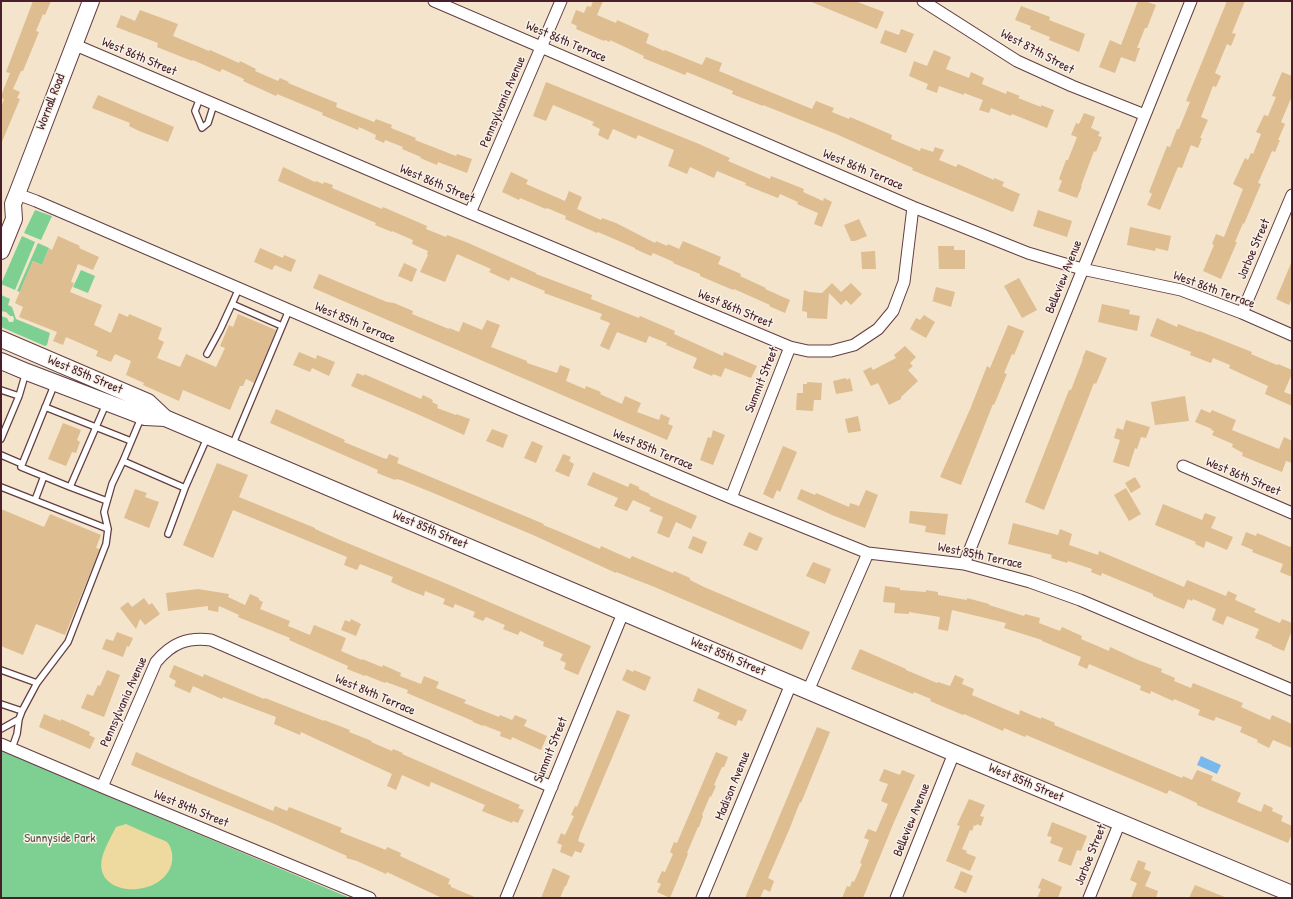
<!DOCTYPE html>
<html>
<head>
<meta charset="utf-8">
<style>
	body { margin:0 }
	#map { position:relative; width:1293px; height:899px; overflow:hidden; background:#f3e4cb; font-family:"Patrick Hand",sans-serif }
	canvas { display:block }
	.frame { position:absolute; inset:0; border:2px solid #4a1f2b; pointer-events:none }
</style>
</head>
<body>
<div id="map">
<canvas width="1293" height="899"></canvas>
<div class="frame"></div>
</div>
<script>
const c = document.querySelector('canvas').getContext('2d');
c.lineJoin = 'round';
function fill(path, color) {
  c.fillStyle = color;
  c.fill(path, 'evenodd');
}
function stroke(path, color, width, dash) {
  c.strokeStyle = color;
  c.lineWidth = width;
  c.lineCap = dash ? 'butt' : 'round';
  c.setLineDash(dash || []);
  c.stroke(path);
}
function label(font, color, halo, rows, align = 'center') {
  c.font = font + ' "Patrick Hand",sans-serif';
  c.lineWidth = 3;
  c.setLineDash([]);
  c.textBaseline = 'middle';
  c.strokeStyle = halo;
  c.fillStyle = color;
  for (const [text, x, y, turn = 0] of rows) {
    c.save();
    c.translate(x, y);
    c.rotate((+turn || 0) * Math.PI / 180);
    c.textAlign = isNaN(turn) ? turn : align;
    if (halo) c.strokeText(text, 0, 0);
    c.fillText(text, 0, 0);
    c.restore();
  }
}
const green = new Path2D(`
	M35,210L52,216L41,240L24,233Z
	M22,236L35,242L15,290L1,284Z
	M38,243L49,248L42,265L33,261L20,292L17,291Z
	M81,270L95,276L88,293L73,287Z
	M1,295L10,299L8,305L12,307L16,319L50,333L47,345L45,346L1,327V316L7,318L9,322H13L14,319L13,316H10L6,312L1,311Z
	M1,751L350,898H1Z`);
const sand = new Path2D(`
	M126,824C135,828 144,832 153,836C157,838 164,840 167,842C172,847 173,857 172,862C165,899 93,899 102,858C105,847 111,837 116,827Z`);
const water = new Path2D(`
	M1201,756L1221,765L1217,774L1197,765Z`);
const building = new Path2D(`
	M33,1H51L45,15L43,14L36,31L39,32L23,71H21L13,89L20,92L17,98L20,99L1,144V107L4,99L1,98V96L10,73L6,72Z
	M593,1H603L597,15L616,23L617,20L649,34L646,43L664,51L665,50L702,65L706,57L722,63L719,71L812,109L816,101L834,108L832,112L849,119L850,117L869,125L892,135L891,139L920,151L921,148L933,152L935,147L944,150L939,160L956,167L958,164L994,180V178L1004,182L1002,186L1020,194L1013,212L912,170L913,168L836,134L763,105V106L732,94L733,91L687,72L685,75L643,58L644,56L610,40V42L605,40L604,41L576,29L577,26L571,23L576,10L584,13L587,6L591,7Z
	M809,1H855L884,12L877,29Z
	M1138,1H1145L1156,5L1147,28H1145L1137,48H1140L1135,62L1121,57L1115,73L1099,67L1110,40L1121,45Z
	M1227,1H1245L1232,33L1236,34L1231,46L1227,44L1215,73L1221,76L1216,87L1213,86L1201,117L1208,120L1200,138H1202L1198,148L1191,145L1182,168L1178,167L1160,210L1147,205L1152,194L1149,192L1167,146L1170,147L1177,129H1179L1190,102L1186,101Z
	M1021,6L1050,17L1049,20L1085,34L1079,52L1049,40L1050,37L1030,29L1031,26L1015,20Z
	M140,10L178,24L173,36L209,51L210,50L239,63L240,61L256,69L255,71L278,81L280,78L289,82L288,83L337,103L336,107L374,122L376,119L392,125L391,128L416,138L415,140L456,156L457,154L472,159L467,173L438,162L437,165L420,158L421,157L402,149L403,147L385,140L384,143L375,139L376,135L359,127L358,130L322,115L323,113L277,94L276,96L243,81L244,79L222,69L220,72L193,60L192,61L157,47L158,43L116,27L121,15L135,21Z
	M901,29L914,34L906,53L880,43L885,30L899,35Z
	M934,50L951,57L946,69L969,78L971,72L984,78L982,84L1006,94L1007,91L1020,96L1018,98L1041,107V105L1054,110L1047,128L1012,114L1011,116L991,108L989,113L979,110L983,100L964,93V95L939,86L937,93L926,89L928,84L909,76L914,61L927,66Z
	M1282,72L1292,76V96L1281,122L1285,124L1278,140H1280L1275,152L1272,151L1258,183L1261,184L1244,224L1243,223L1235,242H1237L1221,279L1203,271L1214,245L1212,244L1216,234L1224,237L1243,189L1233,184L1245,158L1248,160L1251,153L1253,154L1261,134L1256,132L1264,115L1268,116L1276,97L1272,96Z
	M546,82L699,144L730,158L728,161L770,179L771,176L804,189L803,192L823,201L824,198L832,202L822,227L814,224L818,213L797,204L798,202L780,194L778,198L745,185L746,183L717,171L714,178L690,167L687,174L668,166L674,150L638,135L636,139L613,129L608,140L598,135L600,129L592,125L594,122L553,105L546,121L533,116Z
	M98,95L174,127L168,142L139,131L129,126L130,123L92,108Z
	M1084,113L1095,117L1091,128L1100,132L1098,136L1102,137L1096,152L1094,151L1081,186H1082L1077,198L1058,191L1062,181L1059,179L1066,160H1068L1077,137L1071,135L1076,123L1079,124Z
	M283,167L315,182L316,181L323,184L324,182L333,185L332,188L382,209L383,207L427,226L426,229L446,237L447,235L466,242L536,273V274L592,295L591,299L639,318L640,316L675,331L674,334L723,356L724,352L757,366L751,378L725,368L721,377L713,374L712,376L693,368L697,358L666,345L667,343L649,336L646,343L617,332L609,350L600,346L610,323L600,319L602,314L544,293L545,291L511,277L509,281L489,272L491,269L457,254L445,282L420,272L428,255L427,254L428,251L412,244L413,240L392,231V232L375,225L376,223L278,181Z
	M511,172L528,180L526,184L565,201L569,191L582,197L577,209L601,220L602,218L616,223L655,243L656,241L667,246L668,244L679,249L683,241L721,257L718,264L741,274L740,276L766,288L765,289L790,300L785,313L769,306L770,305L734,289L733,290L700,276V274L673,263L674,262L653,253L651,256L635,249V248L598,232L597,233L565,219L566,216L547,208L546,209L520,198L519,200L502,192Z
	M1038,210L1072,221L1067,237L1033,226Z
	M859,219L867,236L855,241H851L844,225Z
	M1130,227L1171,236L1168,251L1156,248L1155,251L1127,245Z
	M58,236L80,246L79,248L99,257L93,270L78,264L71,282L74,283L70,292L102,305L94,325L111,333L119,313L128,317L129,314L162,328L158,339L164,342L157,358L180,367L186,354L216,367L225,348L220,346L229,325L233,327L238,314L276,330L254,383L246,379L243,386H240L230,410L183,390L179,401L143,385L144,383L126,375L131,361L115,354L111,362L96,356L98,351L66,337L63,345L53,341L57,332L19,317L23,307L15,303L33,261L42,265L49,248L52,250Z
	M938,246H954V250H965V269H939Z
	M260,248L283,258L284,255L296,260L291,272L275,265L272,270L254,262Z
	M875,251L876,269H862L861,252Z
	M1292,261V298L1289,305L1276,299Z
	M404,263L417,269L412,282L398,276Z
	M319,274L387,302L394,303L413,311L412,314L449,329V328L459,332L463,322L482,330L487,320L500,325L491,347L527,361V363L557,373L560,365L570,369L566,381L585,389L586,386L601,392L600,394L622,404L625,396L641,403L637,412L659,420L661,414L670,418L668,424L673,426L667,440L313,288Z
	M1019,278L1037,310L1022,318L1004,286Z
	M832,283L841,292L851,283L862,294L851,305L846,300L841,305L829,293L827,319L807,318V312L802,311L804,290L809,292L822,293Z
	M936,287L955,292L951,307L932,301L934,299H933Z
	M1102,304L1130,310L1129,314L1140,316L1137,331L1098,322Z
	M924,315L935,322L926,338L910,329L916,318L920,320Z
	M1157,318L1177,327L1178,324L1199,332V331L1252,352L1251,354L1277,365L1278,364L1292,370V374L1284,392L1292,395V406L1265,394L1268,386L1229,368L1230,365L1213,358L1211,363L1190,355L1191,352L1150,336Z
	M1008,325L1024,331L1014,355L1012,354L1004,373L1007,374L994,405L993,404L961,485L940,477L971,407L987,366L990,368Z
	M905,346L916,357L910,363L913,366L908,370L918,381L901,397V399L889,405L878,383L871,386L863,371L871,367L873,370L896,358L894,355Z
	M1086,350L1107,358L1096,384L1094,383L1044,510L1025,502L1069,390H1071L1083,359H1082Z
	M299,352L316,359L317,355L335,362L329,376L312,368L310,372L293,365Z
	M357,373L364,376V374L421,399L423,395L433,400L432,402L438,405L437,408L456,415V414L470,419L464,435L415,413L351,386Z
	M846,378V380L850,378L853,391L836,394L833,381Z
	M807,382L822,383L821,400H814L813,411L796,410L797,393H803V384H807Z
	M1185,396L1189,421L1155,425L1151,402Z
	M276,409L345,440L344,442L383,458L387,459L389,454L399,458L397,463L544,524L543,525L558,531L600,549L601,546L630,559L632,556L673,573L674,571L690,578V580L704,587L810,632L802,650L652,586L616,572V573L533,535L431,492L401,480L396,479L395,480L377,473L378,470L270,423Z
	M1201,409L1210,413L1212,410L1236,420L1232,430L1279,449L1284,437L1292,441V463L1286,461L1282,472L1242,456L1243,453L1232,447L1233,444L1212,435L1214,431L1211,430L1212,429L1195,422Z
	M858,416L861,431L848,433L845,419Z
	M1126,420L1150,427L1146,438L1141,437L1137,449L1135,448L1129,467L1113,462L1120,440L1114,438L1117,428L1123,430Z
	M63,423L81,430L77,440L80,442L76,453L72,452L66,466L48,459Z
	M492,429L508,435L503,448L486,441Z
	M713,430L725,435L713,465L700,460L708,437L711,438Z
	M532,441L543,446L536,463L524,458Z
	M783,446L797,452L780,492L777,490L773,499L763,494Z
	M563,454L571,457L569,461L574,464L569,477L555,471Z
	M217,463L248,475L239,497L315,528V529L340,540L452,586L591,646L578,675L564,669L566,663L560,660L563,654L543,646L544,642L520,631L518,635L503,629L505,625L486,617L483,621L473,617L475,612L455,604L453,608L443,604L445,599L425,591L424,596L404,588L391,582L393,577L360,564L357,570L344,565L347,557L233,510L213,558L183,545Z
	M593,472L628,487L630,483L639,487V489L650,494L649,495L697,516L691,529L676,522L669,538L657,533L663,517L649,511L651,508L633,500L627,511L614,506L618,498L587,485Z
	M1135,477L1141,487L1131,493L1125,483Z
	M1126,488L1141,514L1129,521L1114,495Z
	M135,489L147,493L145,497L159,502L149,528L124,518Z
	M801,489L815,495L816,493L849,507L850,503L859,506L866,490L878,495L865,528L832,515L797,499Z
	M1163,504L1202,520L1205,513L1216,517L1211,528L1233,537L1227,550L1206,541L1204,548L1195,544L1196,542L1155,525Z
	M1,509L44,527L50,514L101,535L96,548L100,549L65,635L36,624L23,655L1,646Z
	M910,511L948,514L945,535L925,532L926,526L909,523Z
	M1013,523L1058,535L1060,529L1072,534L1069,545L1098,555L1099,551L1184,587L1187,580L1226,596L1228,591L1237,595L1235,600L1256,609L1254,612L1280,623L1282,619L1292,623V630L1284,651L1272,646V645L1255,638L1259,629L1227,616L1223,625L1212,620L1216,609L1193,599L1192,601L1188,599L1184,609L1153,596V594L1102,573L1101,576L1091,572L1092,569L1068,561L1067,563L1051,558L1052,555L1008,544Z
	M749,532L763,538L757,551L743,545Z
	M1246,532L1256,536L1257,533L1290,547L1292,544V577L1280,572L1283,564L1252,552L1253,550L1241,545Z
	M693,536L707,542L702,554L688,548Z
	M813,562L831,569L825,584L806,576Z
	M885,586L900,588V590L926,592V590L938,592V595L967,600V598L989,604V605L1024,616L1025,614L1040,618L1039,623L1060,631L1062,627L1082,636L1081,639L1109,651L1110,647L1121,652L1138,660L1162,669L1161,672L1175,678L1174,681L1191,688L1193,683L1243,703L1241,707L1270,720L1272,715L1292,724V748L1273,740L1269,748L1257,742L1258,740L1240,732L1242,727L1216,717L1214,721L1198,715L1200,710L1174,699L1173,701L1151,691L1150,694L1140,690L1141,686L1089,664L1087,669L1078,665L1081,657L1042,641V640L1004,628L1006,623L952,610L948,631L938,629L940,617L909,612V614L894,613L895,603L883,602Z
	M198,589L229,594L228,597L245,605L250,594L259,598V600L263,602L260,609L290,621L288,626L310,635L314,625L346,638L341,651L362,660V659L382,667L383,665L401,673L400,676L421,684L424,676L439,682L436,688L466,700L464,703L499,717L500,715L512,720L515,715L527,720L524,726L547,736L541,750L512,737L511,740L500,736L501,732L483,725V726L473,722V721L407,693L408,690L386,682L385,683L365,675V676L347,669L348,666L289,640L290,638L238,617L239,615L219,606L218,612L208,610V606L168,611L166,593Z
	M144,598L149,605L152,603L160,614L145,625L140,619L136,629L120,608L128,602L132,607Z
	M351,619L361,624L356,636L341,630L345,620L350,622Z
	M117,632L133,638L129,647L127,646L123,657L102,649L106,639L113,641Z
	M860,649L906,669V670L937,683L938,682L950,686L955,675L964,679L962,684L974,689L972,695L1019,715L1020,710L1041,719V717L1055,723L1054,725L1182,778L1183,776L1192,780L1197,770L1213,776L1211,780L1241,793L1237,802L1261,812L1264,804L1273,808L1272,811L1283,816L1281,821L1292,826V834L1288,843L1197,805V803L1169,790L1167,794L1026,735L1025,737L1004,728L1003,731L964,714L963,715L930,701L931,699L914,692L913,694L851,669Z
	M174,665L203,677L204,674L264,699L265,698L324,721V720L350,730L349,732L372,741L371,742L392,751L393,749L403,753L402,754L520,805L518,808L524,810L518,823L513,821L512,823L482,811L485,805L431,782L429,787L402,775L396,790L387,786L392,774L301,732L300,735L274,724L276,717L223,697L222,699L193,686L190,693L174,686L176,681L169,677Z
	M627,669L633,672L634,670L651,677L645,691L622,680Z
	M107,670L120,675L104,717L81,708L87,694L93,696L98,685L100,686Z
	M698,688L747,710L742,721L738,720L736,726L717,718L720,713L693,701Z
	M617,710L630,715L580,834L578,841L585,844L581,853L575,851L572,857L560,852L562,845L557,843L561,833L565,835L574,816L571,815L575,806L577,807Z
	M44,714L61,721V719L90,732L89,735L95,738L90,749L39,727Z
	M817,727L830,732L801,803L800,802L789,830L768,878L774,881L770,892L764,889L760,898H745Z
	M136,752L190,776L273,811L275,806L287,811L289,807L342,828L340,832L386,850L387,847L401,853L400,856L450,879L448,884L451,885V887L477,898H442L387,872L386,874L357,861L346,858L347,856L272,823L131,765Z
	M716,752L728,757L724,767H722L714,785L716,786L711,797L710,796L702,815L703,816L699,827H698L687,853L688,854L670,898L657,892L661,884L657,882L662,871L665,872L673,854L670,852L674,842L677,843Z
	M884,769L900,775L902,770L915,775L894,822L863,898H842L847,886L850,887L852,881L854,882L862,864L860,863L869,840L864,838L868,829L876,832L888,804L881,801L888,784L879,781Z
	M969,799L985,805L980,816L984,817L981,826L977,824L976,826L974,825L972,831L970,830L962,849L967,851L966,853L976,857L970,871L946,861L960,826L957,825Z
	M1052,822L1087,836L1081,851L1077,850L1071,866L1058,861L1063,848L1050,843L1052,837L1047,836Z
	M1138,860L1146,863L1144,869L1151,872L1145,886L1158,891L1156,898H1131L1137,883L1130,880Z
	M553,868L570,876L566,886H565L560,898H541Z
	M961,871L973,876L966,893L954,888Z
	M1042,878L1062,887L1058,898H1037L1041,889L1038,888Z
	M1195,885L1227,898H1189Z`);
const lane = new Path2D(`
	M200,98L195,111L202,128L208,123L214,104
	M239,288L232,304L282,326
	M207,354L220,330L232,304
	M55,383L21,467L70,487L106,404
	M1,390L19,396
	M45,407L131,441
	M141,418L123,461L185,488L207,438
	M1,439L19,396L26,372
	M232,446L289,310
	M1,455L22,464
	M1,487L108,529
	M70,487L107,501
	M35,500L44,476
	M168,534L185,488
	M1,670L37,683
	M1,704L22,711
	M1,729L19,719
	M12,748L17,734L19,719L22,711L37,683L68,642L106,544L108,529L104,512L112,484L123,461`);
const street = new Path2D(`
	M434,1L913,207L1028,253L1082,269L1181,290L1242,313L1292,335
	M923,1L1017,61L1072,86L1145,115
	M73,44L470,213L790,347L808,351H831L854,345L878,329L893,311L904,282L913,207
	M17,194L36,201L519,409L731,498L868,553L964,564L1030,582L1080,600L1292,690
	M470,213L561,1
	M1242,313L1292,195
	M1183,466L1292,513
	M731,498L790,347
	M964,564L1191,1
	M808,691L868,553
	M1,744L102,787L370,898
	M102,787L156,662C172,643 187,637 211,640L552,787
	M506,898L623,613
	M702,898L791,684
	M896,898L954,753
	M1089,898L1120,822`);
const secondary = new Path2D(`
	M1,251L14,219L13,204L17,194L91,1
	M1,339L148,402L165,418
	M1,361L27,372L145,417L165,418L954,753L1292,894`);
const streetNames = [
	["West 86th Terrace",566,42,23],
	["West 87th Street",1037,52,28],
	["West 86th Street",139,57,23],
	["Wornall Road",51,102,-69],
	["Pennsylvania Avenue",503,102,-67],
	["West 86th Terrace",863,170,23],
	["West 86th Street",437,184,23],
	["Jarboe Street",1254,249,-67],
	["Belleview Avenue",1064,277,-68],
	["West 86th Terrace",1214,290,20],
	["West 86th Street",735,309,23],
	["West 85th Terrace",355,323,23],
	["West 85th Street",85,375,23],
	["Summit Street",762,380,-68],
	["West 85th Terrace",653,450,23],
	["West 86th Street",1243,477,23],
	["West 85th Street",430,530,23],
	["West 85th Terrace",980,556,12],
	["West 85th Street",728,657,23],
	["West 84th Terrace",375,695,23],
	["Pennsylvania Avenue",124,702,-66],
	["Summit Street",551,750,-68],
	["West 85th Street",1026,783,23],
	["Madison Avenue",733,786,-68],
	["West 84th Street",191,809,22],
	["Belleview Avenue",912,820,-68],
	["Jarboe Street",1091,855,-68]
];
const parkNames = [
	["Sunnyside Park",60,839]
];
fill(green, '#7dd092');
fill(sand, '#eeda9e');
fill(water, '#78b8ec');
fill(building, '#debd91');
stroke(lane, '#633d43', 8);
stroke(street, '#633d43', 13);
stroke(secondary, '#633d43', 18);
stroke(lane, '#fff', 5.5);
stroke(street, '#fff', 11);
stroke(secondary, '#fff', 16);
label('13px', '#4a1f2b', '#f7f3e8', streetNames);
label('13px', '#59544a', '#f7f3e8', parkNames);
</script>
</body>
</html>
